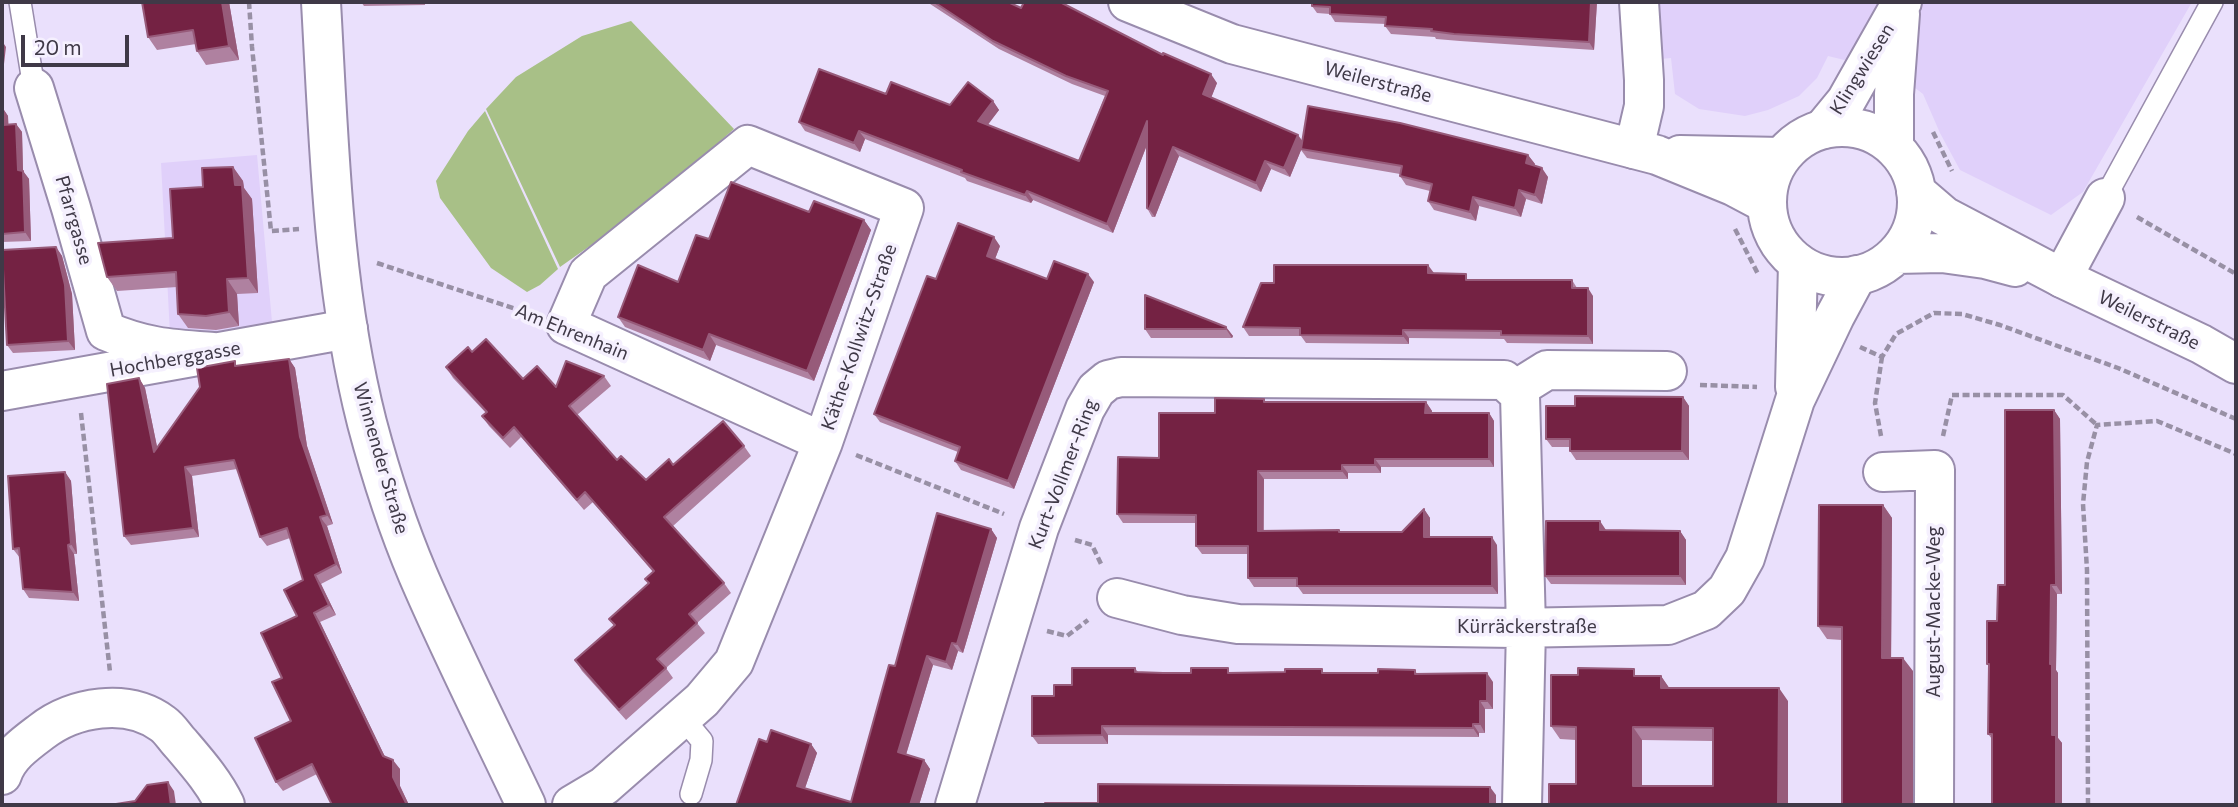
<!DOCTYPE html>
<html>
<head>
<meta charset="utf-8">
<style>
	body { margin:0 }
	#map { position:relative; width:2238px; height:807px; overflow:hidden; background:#eae0fc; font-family:Commissioner,sans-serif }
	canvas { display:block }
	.frame { position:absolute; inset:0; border:4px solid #3f3947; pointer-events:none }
	.scale { position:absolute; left:21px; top:35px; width:108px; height:32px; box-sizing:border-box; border:4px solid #3f3947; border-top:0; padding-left:9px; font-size:21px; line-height:24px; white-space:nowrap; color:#3f3947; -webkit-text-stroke:5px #f5f0fe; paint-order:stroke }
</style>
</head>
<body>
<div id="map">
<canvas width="2238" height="807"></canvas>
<div class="frame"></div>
<div class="scale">20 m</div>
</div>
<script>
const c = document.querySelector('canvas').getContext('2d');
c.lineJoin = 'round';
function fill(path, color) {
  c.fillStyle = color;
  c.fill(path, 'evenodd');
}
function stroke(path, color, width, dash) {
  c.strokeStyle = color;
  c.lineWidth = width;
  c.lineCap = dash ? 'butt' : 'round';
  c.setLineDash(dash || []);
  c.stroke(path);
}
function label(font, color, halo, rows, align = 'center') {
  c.font = font + ' Commissioner,sans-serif';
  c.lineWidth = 7;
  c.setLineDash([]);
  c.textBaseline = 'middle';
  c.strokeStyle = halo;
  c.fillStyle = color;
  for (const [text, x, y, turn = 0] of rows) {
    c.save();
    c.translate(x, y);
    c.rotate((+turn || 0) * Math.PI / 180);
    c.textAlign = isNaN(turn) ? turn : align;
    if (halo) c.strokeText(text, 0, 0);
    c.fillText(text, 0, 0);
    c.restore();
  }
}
const built = new Path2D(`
	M1647,2H2192L2083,192L2051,215L1960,170L1940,133L1923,94L1894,72L1828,56L1817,78L1799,96L1768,110L1745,116L1699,109L1675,94L1671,58L1651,60Z
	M257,155L273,333L170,334L161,163Z`);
const green = new Path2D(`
	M631,21L734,129L644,208L560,267L486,109L516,77L582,36Z
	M485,111L558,269L540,285L527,292L491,268L440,198L436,181L468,131Z`);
const path = new Path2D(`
	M249,2L252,47L271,231L299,229
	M1933,132L1952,171
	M2137,217L2236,274
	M1735,229L1758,274
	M377,263L531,314
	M1860,347L1882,357L1896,334L1934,313L1962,314L2000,325L2118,368L2236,419
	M1700,385L1757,387
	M81,413L110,672
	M1881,436L1875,403L1882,357
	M1943,436L1952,395H2063L2097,425
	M856,455L1004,514
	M1075,540L1092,545L1102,566
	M1047,631L1067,636L1088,620
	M2088,805L2087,570L2083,504L2087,462L2097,425L2157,421L2236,454`);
const service = new Path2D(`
	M20,2L34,88
	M2105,198L2212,2
	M682,717L702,741L701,760L691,794`);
const minor = new Path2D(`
	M34,88L71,208L106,331C146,348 171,349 213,352
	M1823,129L1846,101L1902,2
	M1894,147V94L1900,14
	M1634,149L1644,106V80L1639,2
	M2062,278L2105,198
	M1795,387L1798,263
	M1515,390L1547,370L1667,371
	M2,391L348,329
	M1883,472L1935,470L1934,805
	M1117,598L1182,615L1238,624L1515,628L1668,625L1706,610L1727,590L1745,558L1795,400L1835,316L1857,275
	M2,775C8,756 25,744 41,732C73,707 127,697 163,724C170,729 175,738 181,744C198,764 214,782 225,805
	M572,805L604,786L702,700L734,662L823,442L904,208L748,145L588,274L566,325L823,442
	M955,805L1039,528L1085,409L1096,390L1108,380L1121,377L1504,380L1520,395L1526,628L1522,805`);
const tertiary = new Path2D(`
	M1128,2L1232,44L1657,155L1733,186L1767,204
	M1767 202a75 75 0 1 1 150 0a75 75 0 1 1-150 0Z
	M1680,155L1782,157
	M1916,192L1944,216L2062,278L2201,344L2236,364
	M1896,254L1942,253L1985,259L2015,267`);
const secondary = new Path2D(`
	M321,2C329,142 332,286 367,423C380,472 398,528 418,575C451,652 490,729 526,805`);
const wall = new Path2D(`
	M229,2L239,60L206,65L197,51L196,44L157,50L148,37Z
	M361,2H425V5L364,6Z
	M927,2H1008L1021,8L1217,83L1211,98L1302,141L1528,155L1535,164L1534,166L1548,177L1542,204L1526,199L1521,217L1479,206L1476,221L1434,210L1428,201L1430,191L1406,185L1400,176V174L1307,158L1301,150L1290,177L1271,169L1261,192L1179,156L1155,217H1152L1147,208V145L1113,233L1033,200L1031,203L967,181L965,178L865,139L860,152L805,131L799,122L886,94L950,105L993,101L999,110L987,125L1079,161L1105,96L1072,84L999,49Z
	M1312,2H1597L1594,50L1460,41L1436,39L1435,37L1391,34L1385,26L1386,24L1335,22L1330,14L1317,13L1312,6Z
	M2,107L8,116V124H16L22,132L23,171L29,179L31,241L2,242Z
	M233,167L243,181L244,188L252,199L258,293L237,294L239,326L216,330L188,328L178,314L177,287L117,291L107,277L173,238Z
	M809,212L864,220L871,230L814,381L716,345L710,361L625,327L618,317L678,282L709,239Z
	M1000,246L995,259L1047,279L1094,282L1014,489L961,470L955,461L958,452L880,422L874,414L936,279Z
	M56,247L62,256L72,294L75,350L13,353L7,345Z
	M1434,273L1471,280H1572L1577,288L1593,296V344L1507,343L1504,339L1409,338V344L1306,343L1301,336H1249L1243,327L1274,283Z
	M1226,327L1233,336L1232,338H1151L1145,329Z
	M472,352L523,379L556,387L604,376L611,386L577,415L617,460L646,480L673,465L744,446L751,456L673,526L724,583L731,593L697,623L705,633L666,668L673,678L626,720L582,671L575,660L614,626L609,619L649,584L653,572L593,502L584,510L521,437L510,448L489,426L482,416L486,413L453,378L446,367Z
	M289,359L295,368L307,446L333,524L327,526L342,573L321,584L336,615L320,622L385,757L400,769V786L409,805H332L317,774L283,791L276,782L291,721L282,678L297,616L303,580L290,538L267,546L260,537L237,469L192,476L199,537L131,545L124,536L139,378L145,388L157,447L200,387L238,366Z
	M1683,397L1689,406V460H1576L1570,451V447H1552L1546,439L1575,406Z
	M1266,402H1426L1432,411V413H1489L1494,421V467H1381V473H1348V479H1264V531L1402,532L1424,509L1430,518V537L1497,545L1498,594H1303L1298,587H1254L1248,578V554H1202L1196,546V523H1123L1117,514L1159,458L1215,413Z
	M2054,410L2060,419L2062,594H2057L2056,670L2058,673V738L2062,743V805L1992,739L1988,734L1989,667L1987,664L2005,585Z
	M65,472L71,481L77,554H74L79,601L29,598L23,589L20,558L13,549Z
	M1883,505L1892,518L1891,658L1913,671L1842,640L1827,639L1818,626Z
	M991,529L997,538L963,653L958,651L952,670L933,665L906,755L924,760L930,769L919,805H736L767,742L811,744L817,753L805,788L851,802L895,666Z
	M1606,530L1680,531L1686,540V585L1551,584L1545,576Z
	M1135,668L1138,672L1378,673L1415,670L1417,674L1493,682V709H1485V733H1479V737L1108,735V744H1038L1032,736L1054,696L1072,685Z
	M1639,676H1661L1669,688L1788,701V805L1576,784V740L1560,739L1551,726ZM1642,740L1713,741V786H1642Z`);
const shadedWall = new Path2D(`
	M222,2H229L239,60L229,46Z
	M1591,2H1597L1594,50L1589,42Z
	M2,41L6,47L2,81Z
	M1211,74L1217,83L1209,103L1203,94Z
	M993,101L999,110L984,130L978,121Z
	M2,107L8,116L9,133L3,125Z
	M1147,121L1153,129L1113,233L1107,224Z
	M16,124L22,132L23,171L29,179L31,241L25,232L18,170Z
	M859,131L865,139L860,152L854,143Z
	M1298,135L1304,143L1290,177L1284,168Z
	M1173,147L1179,156L1155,217L1149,209Z
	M1528,155L1535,164L1532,173L1526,163Z
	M1265,161L1271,169L1261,192L1256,183Z
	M233,167L243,181L244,188L252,199L258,293L248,278L235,185Z
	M1542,168L1548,177L1542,204L1535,195Z
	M1519,190L1526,199L1521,217L1515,208Z
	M1027,191L1033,200L1031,203L1025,195Z
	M1473,197L1479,206L1476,221L1470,212Z
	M864,220L871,230L814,381L807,371Z
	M994,237L1000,246L993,264L987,256Z
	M56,247L62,256L72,294L75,350L68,341Z
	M1428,265L1434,273H1428Z
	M1088,274L1094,282L1014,489L1008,481Z
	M227,279L237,294L239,326L229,312Z
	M1588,288L1593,296V344L1588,336Z
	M1226,327L1233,336L1232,338L1226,329Z
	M1403,330L1409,338V344L1403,336Z
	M709,334L716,345L710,361L703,350Z
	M289,359L295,368L307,446L333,524L327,515L300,437Z
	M139,378L145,388L160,461L154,452Z
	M1683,397L1689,406V460L1682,451Z
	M1426,402L1432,411L1431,422L1425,413Z
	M2054,410L2060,419L2062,594L2056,585Z
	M1489,413L1494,421V467L1489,459Z
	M1375,459L1381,467V473L1375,465Z
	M1342,465L1348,473V479L1342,471Z
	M185,467L192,476L199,537L193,528Z
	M1258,471L1264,479L1263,540L1258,531Z
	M65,472L71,481L77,554L71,544Z
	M1883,505L1892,518L1891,671L1882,658Z
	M1424,509L1430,518V545L1424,537Z
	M320,517L327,526L342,573L336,564Z
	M1600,521L1606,530H1600Z
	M991,529L997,538L963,653L957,644Z
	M1680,531L1686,540V585L1680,576Z
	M1492,537L1497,545L1498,594L1492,586Z
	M68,545L74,554L79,601L73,592Z
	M315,575L321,584L336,615L329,605Z
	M2051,585L2057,594L2056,670L2058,673V738L2062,743V805H2056L2052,735L2050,664Z
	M314,613L320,622L389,765L383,756Z
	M952,643L958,651L952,670L946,662Z
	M927,656L933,665L904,761L898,752Z
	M1903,658L1913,671V805H1903Z
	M1487,673L1493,682V709L1487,701Z
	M1661,676L1670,689L1661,688Z
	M1779,688L1788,701V805H1778Z
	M1480,701L1485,709V733L1480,724Z
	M1473,724L1479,733V737L1473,728Z
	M1102,726L1108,735V744L1102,735Z
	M1633,727L1642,740V799L1633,786Z
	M811,744L817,753L803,794L797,786Z
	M393,760L400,769V786L409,805H407L393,777Z
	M924,760L930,769L919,805H910Z
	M168,782L174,791L176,805H171Z
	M1490,787L1496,795V805H1490Z`);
const building = new Path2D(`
	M142,2H222L229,46L197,51L193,30L148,37Z
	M934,2H1008L1021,8L1024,2H1060L1163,55V53L1211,74L1203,94L1298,135L1284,168L1265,161L1256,183L1173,147L1149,209L1147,208V121L1107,224L1027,191L1025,195L961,172L962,170L859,131L854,143L799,122L819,69L886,94L891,82L950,105L968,82L993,101L978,121L1079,161L1108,91L1066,76L993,41Z
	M1312,2H1591L1589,42L1454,34L1431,31L1432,29L1385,26L1386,17L1330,14V7L1312,6Z
	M1308,106L1400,123L1528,155L1526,163L1542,168L1535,195L1519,190L1515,208L1473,197L1470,212L1428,201L1432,184L1400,176L1402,166L1301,149Z
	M2,107L3,125L16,124L18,170L23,171L25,232L2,234Z
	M233,167L235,185H242L248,278L227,279L229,312L206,316L178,314L176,272L107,277L98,243L173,238L170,189L203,187L202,168Z
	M731,182L809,212L814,201L864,220L807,371L709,334L703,350L618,317L638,265L678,282L696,235L709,239Z
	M958,223L994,237L987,256L1047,279L1054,261L1088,274L1008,481L955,461L960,447L874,414L927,276L936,279Z
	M56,247L65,285L68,341L7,345L2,250Z
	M1274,265H1428V273L1466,274V280H1572V288H1588V336L1501,335V331L1403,330V336L1300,335V328L1243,327L1261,283H1274Z
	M1145,295L1226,327V329H1145Z
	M486,339L523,379L537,366L556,387L566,361L604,376L569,406L617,460L621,456L646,480L669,459L673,465L723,421L744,446L664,517L724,583L689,614L697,623L657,659L666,668L619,710L575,660L615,625L609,619L649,583L645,579L654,571L585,492L577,500L514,427L503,438L482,416L487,412L446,367L468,347L472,352Z
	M289,359L300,437L327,515L320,517L336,564L315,575L329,605L314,613L383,756L393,760V777L407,805H332L312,764L276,782L255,738L291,721L272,682L282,678L261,633L297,616L284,590L303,580L287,528L260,537L234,460L185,467L193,528L124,536L107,384L139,378L154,452L200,387L197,368L235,361V366Z
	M1575,396L1683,397L1682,451H1570V439H1546V406H1575Z
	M1215,398L1264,399V402H1426L1425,413H1489V459H1375V465H1342V471H1258V531L1339,530V532H1402L1424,509V537H1492V586H1297V578H1248V546H1196V515L1117,514L1118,457L1159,458V413H1215Z
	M2005,410H2054L2056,585H2051L2050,664H2052V735H2056V805H1992V734H1988L1989,664H1987V621H1997L1998,585H2005Z
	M65,472L71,544L68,545L73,592L23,589L19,548L13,549L8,476Z
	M1819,505H1883L1882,658H1903V805H1842V627L1818,626Z
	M937,513L991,529L957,644L952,643L946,662L927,656L898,752L924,760L910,805H736L759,739L767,742L771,730L811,744L797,786L851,802L889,665L895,666Z
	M1546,521H1600V530L1680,531V576H1545Z
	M1072,668H1135V672L1163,673H1191V668H1228V673L1285,672V669H1322V673H1378V669L1415,670V674L1487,673V701H1480V724H1473V728L1102,726V735L1032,736V696H1054V685H1072Z
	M1578,668L1634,669V676H1661V688H1779L1778,805H1549V784H1576V727L1551,726V675H1578ZM1633,727L1713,728V786H1633Z
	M168,782L171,805H116V804L135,801L147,785Z
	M1098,784L1490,787V805H1045V803H1098Z`);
const streetNames = [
	["Klingwiesen",1862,69,-58],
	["Weilerstraße",1378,82,15],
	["Pfarrgasse",74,220,74],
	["Weilerstraße",2149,320,26],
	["Am Ehrenhain",572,332,22],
	["Käthe-Kollwitz-Straße",859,337,-71],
	["Hochberggasse",175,359,-10],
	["Winnender Straße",381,458,74],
	["Kurt-Vollmer-Ring",1063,474,-69],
	["August-Macke-Weg",1934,612,-90],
	["Kürräckerstraße",1527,627]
];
fill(built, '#e0d0fa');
fill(green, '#a8c087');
stroke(service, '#998cad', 24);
stroke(minor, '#998cad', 42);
stroke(tertiary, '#998cad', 42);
stroke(secondary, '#998cad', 42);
stroke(path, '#9890a5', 4.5, [7, 3.5]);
stroke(service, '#fff', 21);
stroke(minor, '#fff', 38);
stroke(tertiary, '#fff', 38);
stroke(secondary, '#fff', 38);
fill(wall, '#af81a0');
fill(shadedWall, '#975b7a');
fill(building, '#742243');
stroke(building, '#975b7a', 2);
label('19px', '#3f3947', '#f5f0fe', streetNames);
</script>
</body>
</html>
